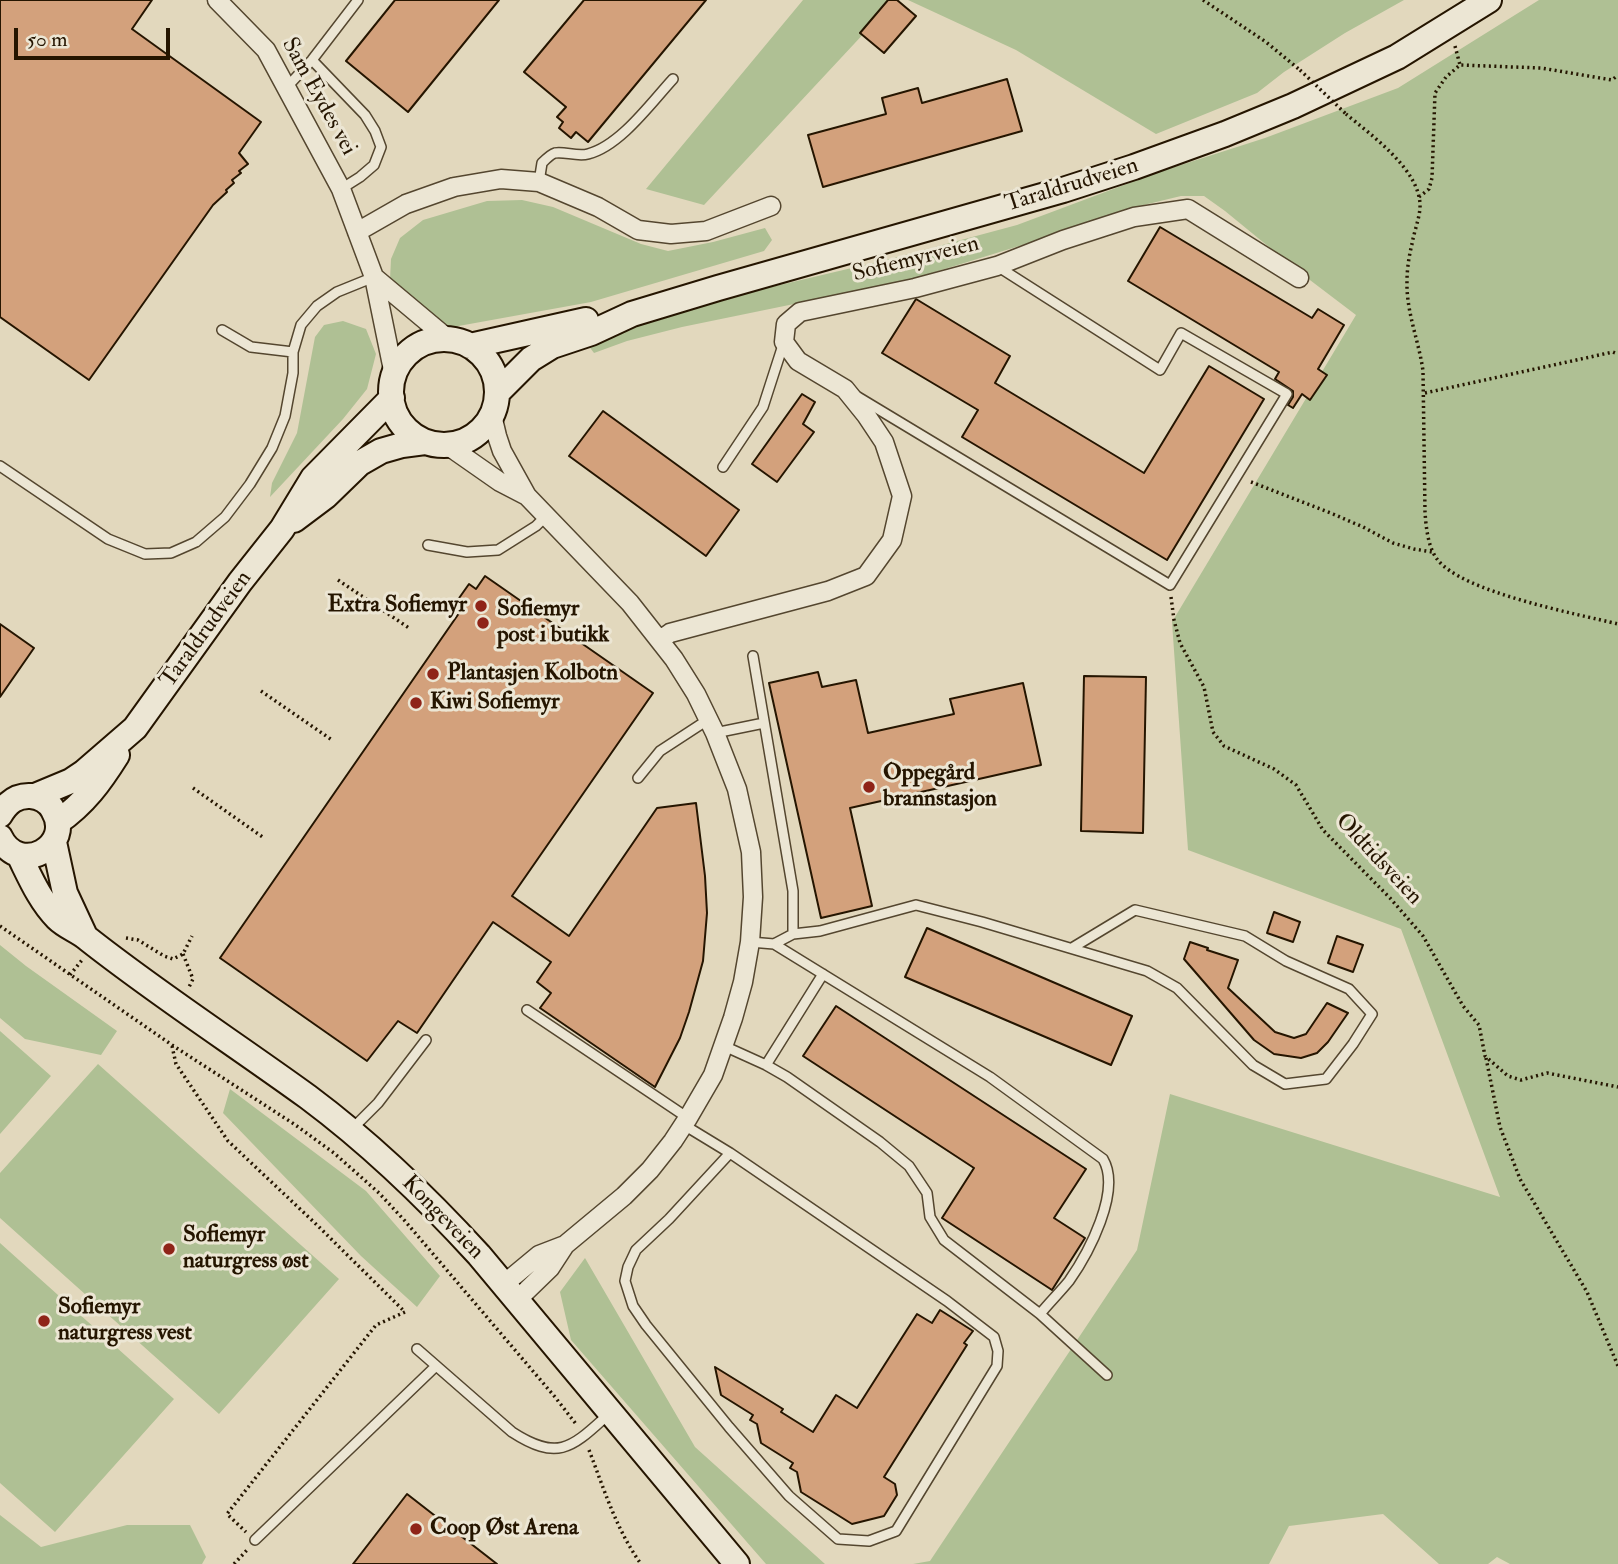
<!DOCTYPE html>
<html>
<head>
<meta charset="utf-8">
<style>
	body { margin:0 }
	#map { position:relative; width:1618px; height:1564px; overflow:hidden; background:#e2d8bd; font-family:"IM FELL Double Pica",serif }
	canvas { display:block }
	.scale { position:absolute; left:14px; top:28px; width:156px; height:32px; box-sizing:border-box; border:4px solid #251500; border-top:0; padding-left:9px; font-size:21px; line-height:24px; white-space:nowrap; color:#251500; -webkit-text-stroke:5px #ece6d4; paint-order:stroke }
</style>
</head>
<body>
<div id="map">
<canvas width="1618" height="1564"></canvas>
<div class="scale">50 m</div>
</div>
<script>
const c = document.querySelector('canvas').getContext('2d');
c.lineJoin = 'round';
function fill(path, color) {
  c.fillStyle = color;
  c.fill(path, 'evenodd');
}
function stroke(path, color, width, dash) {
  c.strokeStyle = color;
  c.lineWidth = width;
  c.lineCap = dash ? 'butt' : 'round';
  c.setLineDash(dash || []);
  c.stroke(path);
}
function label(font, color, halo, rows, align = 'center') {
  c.font = font + ' "IM FELL Double Pica",serif';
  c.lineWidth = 6;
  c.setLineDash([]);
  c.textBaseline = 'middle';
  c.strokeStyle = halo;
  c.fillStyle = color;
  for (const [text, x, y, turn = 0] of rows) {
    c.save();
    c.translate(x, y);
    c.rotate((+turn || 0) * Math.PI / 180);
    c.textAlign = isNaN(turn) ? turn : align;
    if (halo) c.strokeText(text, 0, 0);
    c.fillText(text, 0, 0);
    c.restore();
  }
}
const green = new Path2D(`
	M803,0H895L704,205L646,189Z
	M908,0H1404L1345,33L1284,72L1257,93L1156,134L1016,50Z
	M1539,0H1618V1564H1510L1497,1557L1488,1564H1439L1383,1514L1289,1526L1269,1564H913L930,1561L1137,1250L1170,1094L1500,1197L1401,929L1188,850L1172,622L1356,315L1302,274L1225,211L1204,196H1181L1123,210L1032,242L906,281L682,327L627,341L594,353L588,345L670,311L894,258L1017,225L1156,173L1265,138L1398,88Z
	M522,200L553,207L641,244L668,251L713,242L765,228L772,240L764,251L591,302L453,327L419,318L390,280L391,259L400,238L423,220L487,201Z
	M343,321L366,329L376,354L367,389L343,419L270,497L272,483L297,433L315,337L324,325Z
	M0,945L26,966L117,1031L101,1055L25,1039L0,1018Z
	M0,1031L51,1076L0,1134Z
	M98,1064L339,1279L219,1414L0,1218V1173Z
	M230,1089L366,1191L440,1276L417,1307L361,1256L223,1113Z
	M0,1243L174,1399L55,1532L0,1483Z
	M585,1258L695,1447L825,1564H766L571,1340L560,1292Z
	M0,1515L41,1547L127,1525H190L206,1557L202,1564H0Z`);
const building = new Path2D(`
	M0,0H152L132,29L261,122L239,153L248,164L239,171L241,173L232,180L234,183L226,190L227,192L213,205L89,380L0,317Z
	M395,0H499L408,112L346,61Z
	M584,0H706L588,142L576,132L571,138L559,128L563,122L557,117L566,107L524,72Z
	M888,0H897L916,16L884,53L860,33Z
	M1007,79L1022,131L823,187L808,135L886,114L882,98L918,88L922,103Z
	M1160,227L1312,318L1318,309L1344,325L1318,369L1327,375L1310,400L1302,394L1293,408L1288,405L1293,397V391L1275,379L1279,372L1128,281Z
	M916,299L1010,356L995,383L1144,473L1209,366L1264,399L1167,560L962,437L978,410L882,353Z
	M802,394L815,402L803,424L814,432L777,482L752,464Z
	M603,411L739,510L706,556L569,456Z
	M485,576L653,693L512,896L569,936L657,808L696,803L705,876L707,913L703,961L689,1012L680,1038L655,1087L540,1008L551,993L537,982L551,962L493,922L417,1033L398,1021L367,1061L220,958L464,606L457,601L469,584L476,589Z
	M0,624L34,648L0,697Z
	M818,672L822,687L856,680L868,733L954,714L950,699L1023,683L1041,765L850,808L872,906L821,918L769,683Z
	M1084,676L1146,677L1143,833L1081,831Z
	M1274,912L1300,922L1293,942L1267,933Z
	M927,928L1132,1016L1111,1065L905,977Z
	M1337,936L1363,945L1353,972L1328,963Z
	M1190,942L1208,948L1207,950L1238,960L1228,988L1275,1032L1294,1038L1306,1034L1327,1003L1348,1013L1328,1042L1317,1053L1301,1058L1274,1054L1254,1040L1184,959Z
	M836,1006L1086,1169L1054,1218L1085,1238L1052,1290L942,1218L974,1168L803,1056Z
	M940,1310L973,1331L964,1343L967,1345L884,1477L895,1484L897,1495L884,1516L852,1524L801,1492L797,1472L790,1468L793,1463L761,1443L757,1424L750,1420L753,1415L721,1395L715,1367L783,1409L781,1412L813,1432L836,1395L857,1408L917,1314L932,1323Z
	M407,1494L497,1564H353Z`);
const path = new Path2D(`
	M1203,0L1266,42L1300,70
	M1455,46L1460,65
	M1346,114C1371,135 1422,171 1420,208C1419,220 1414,232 1412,244C1409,256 1407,269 1407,281C1406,312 1419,341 1423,371L1425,512C1426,527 1428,547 1437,559C1461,592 1577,614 1618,624
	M1419,197L1429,189L1432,178L1435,93L1446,77L1460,65L1541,68L1612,80L1618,75
	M1425,393L1613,352L1618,354
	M1251,482L1333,514L1363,527L1393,543L1414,549L1432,552
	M338,580L409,628
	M1171,597L1174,620L1180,643L1204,687L1213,732L1224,746L1274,769L1296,785L1323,830L1390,898L1423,936L1463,1006L1479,1025L1485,1056L1508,1076L1521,1080L1547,1073L1618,1087
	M261,691L332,740
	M193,788L264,838
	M0,926L172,1045L294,1124L334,1153L379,1193L405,1221L555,1397L576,1424
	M126,938L138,940L164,956L173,959L183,954L192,936
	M183,954L193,979L189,987
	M70,975L82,960
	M172,1046L176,1064L228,1141L318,1226L405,1312L376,1325L227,1514L246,1532
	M1486,1058L1500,1127L1520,1179L1587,1292L1618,1366
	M589,1450C604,1489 616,1529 641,1564
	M234,1564L247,1550`);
const service = new Path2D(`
	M312,60L365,115L375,131L381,147L374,165L360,177L341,189
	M287,87L312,60L358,0
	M539,182L542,163C545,160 551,154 555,153C564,151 577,157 588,154C620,146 651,103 673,79
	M222,330L251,347L293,352
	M858,397L1170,585L1287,394L1181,333L1160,370L997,266
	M0,466L108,539L145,554L171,553L196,542L225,517L250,484L272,448L285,416L293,373V352L301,325L317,306L337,292L374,277
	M723,467L763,407L784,342
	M428,545L467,552L498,550L536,526L545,517
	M753,656L793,891V934
	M715,733L764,723
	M638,778L660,751L709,719
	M750,942L774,944L793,934L820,931L916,905L982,922L1147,971L1177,988L1253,1065L1285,1084L1326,1079L1353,1044L1372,1014L1349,989L1286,961L1245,936L1135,910L1072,948
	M774,944L990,1077L1103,1159C1122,1191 1088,1254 1069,1281C1060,1292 1049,1303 1040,1314
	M527,1010L688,1118
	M724,1046L766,1065L787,1077L880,1142L909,1166L927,1193L930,1217L944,1240L1040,1314L1107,1375
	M766,1065L823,974
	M684,1125L730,1153L669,1219L636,1250L628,1267L625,1281L633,1306L646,1325L729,1427L789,1496L838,1539L869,1541L896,1531L997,1366L998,1351L994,1337L947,1301L730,1153
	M351,1130L378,1103L426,1040
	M417,1349L512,1432C560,1463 573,1446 610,1413
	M255,1540L436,1366`);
const minor = new Path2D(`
	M217,0L266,50L341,189L374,277L394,375
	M357,232L406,204L454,187L501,179L539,182L598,207L638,230L671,234L706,231L771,206
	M374,277L448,339
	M492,415L497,436L502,451L527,496L630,603L674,659L696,694L715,733L737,789L751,852L753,897L750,942L743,982L733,1018L713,1075L688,1118L673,1141L650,1170L624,1196L565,1245L550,1268L517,1300
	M447,445L500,482L527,496
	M660,640L670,633L828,591L866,576L892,540L902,496L884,442L866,415L845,389L798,361L784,342L786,324L800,312L915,288L997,266L1063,240L1134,217L1188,209L1299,278
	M504,1284L539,1255L565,1245`);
const secondary = new Path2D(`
	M391 392a53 53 0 1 1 106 0a53 53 0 1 1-106 0Z
	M470,346L586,320
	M497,393L531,359L552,346L591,333L632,314L718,288L1063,190L1134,167L1225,134L1293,106L1397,57L1489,0
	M294,520L326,496L360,463L381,451L402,445L425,442
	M35,796L71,781L83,773L135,728L240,582L282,529L313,478L392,398
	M0,815C7,803 16,795 31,796C40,797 49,802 53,810C75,846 19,877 0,837
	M58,822C85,803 100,782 117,755
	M54,842L65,893L85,936
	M19,855C30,877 40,901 57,918C66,927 79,931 88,939C159,995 235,1044 308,1097C371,1144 426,1197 479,1255L737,1564`);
const pathBridge = new Path2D(`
	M1300,70L1346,114`);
const markers = [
	[481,606,7,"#8f2418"],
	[483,623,7,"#8f2418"],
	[433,674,7,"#8f2418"],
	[416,703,7,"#8f2418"],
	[869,787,7,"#8f2418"],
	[169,1249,7,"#8f2418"],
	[44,1321,7,"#8f2418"],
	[416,1529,7,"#8f2418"]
];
const streetNames = [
	["Sam Eydes vei",318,97,61],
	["Taraldrudveien",1072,186,-17],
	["Sofiemyrveien",916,260,-14],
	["Taraldrudveien",207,630,-54],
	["Oldtidsveien",1378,860,47],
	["Kongeveien",442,1218,46]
];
const poiNames = [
	["Extra Sofiemyr",467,606,"right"],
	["Sofiemyr",497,610],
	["post i butikk",497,636],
	["Plantasjen Kolbotn",447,674],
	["Kiwi Sofiemyr",430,703],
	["Oppegård",883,774],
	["brannstasjon",883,800],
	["Sofiemyr",183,1236],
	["naturgress øst",183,1262],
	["Sofiemyr",58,1308],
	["naturgress vest",58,1334],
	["Coop Øst Arena",430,1529]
];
fill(green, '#afc094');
fill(building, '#d3a17c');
stroke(building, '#251500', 2);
stroke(service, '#54462f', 12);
stroke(minor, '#54462f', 21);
stroke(secondary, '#251500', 28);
stroke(path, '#251500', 3.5, [2, 3.5]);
stroke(service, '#ece6d4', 9);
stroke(minor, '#ece6d4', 18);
stroke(secondary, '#ece6d4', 24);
stroke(pathBridge, '#251500', 3.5, [2, 3.5]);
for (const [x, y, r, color] of markers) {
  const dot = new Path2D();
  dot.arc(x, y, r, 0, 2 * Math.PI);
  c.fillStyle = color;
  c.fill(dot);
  stroke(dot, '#ece6d4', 2.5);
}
label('23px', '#251500', '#ece6d4', streetNames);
label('bold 23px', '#251500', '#ece6d4', poiNames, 'left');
</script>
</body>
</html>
